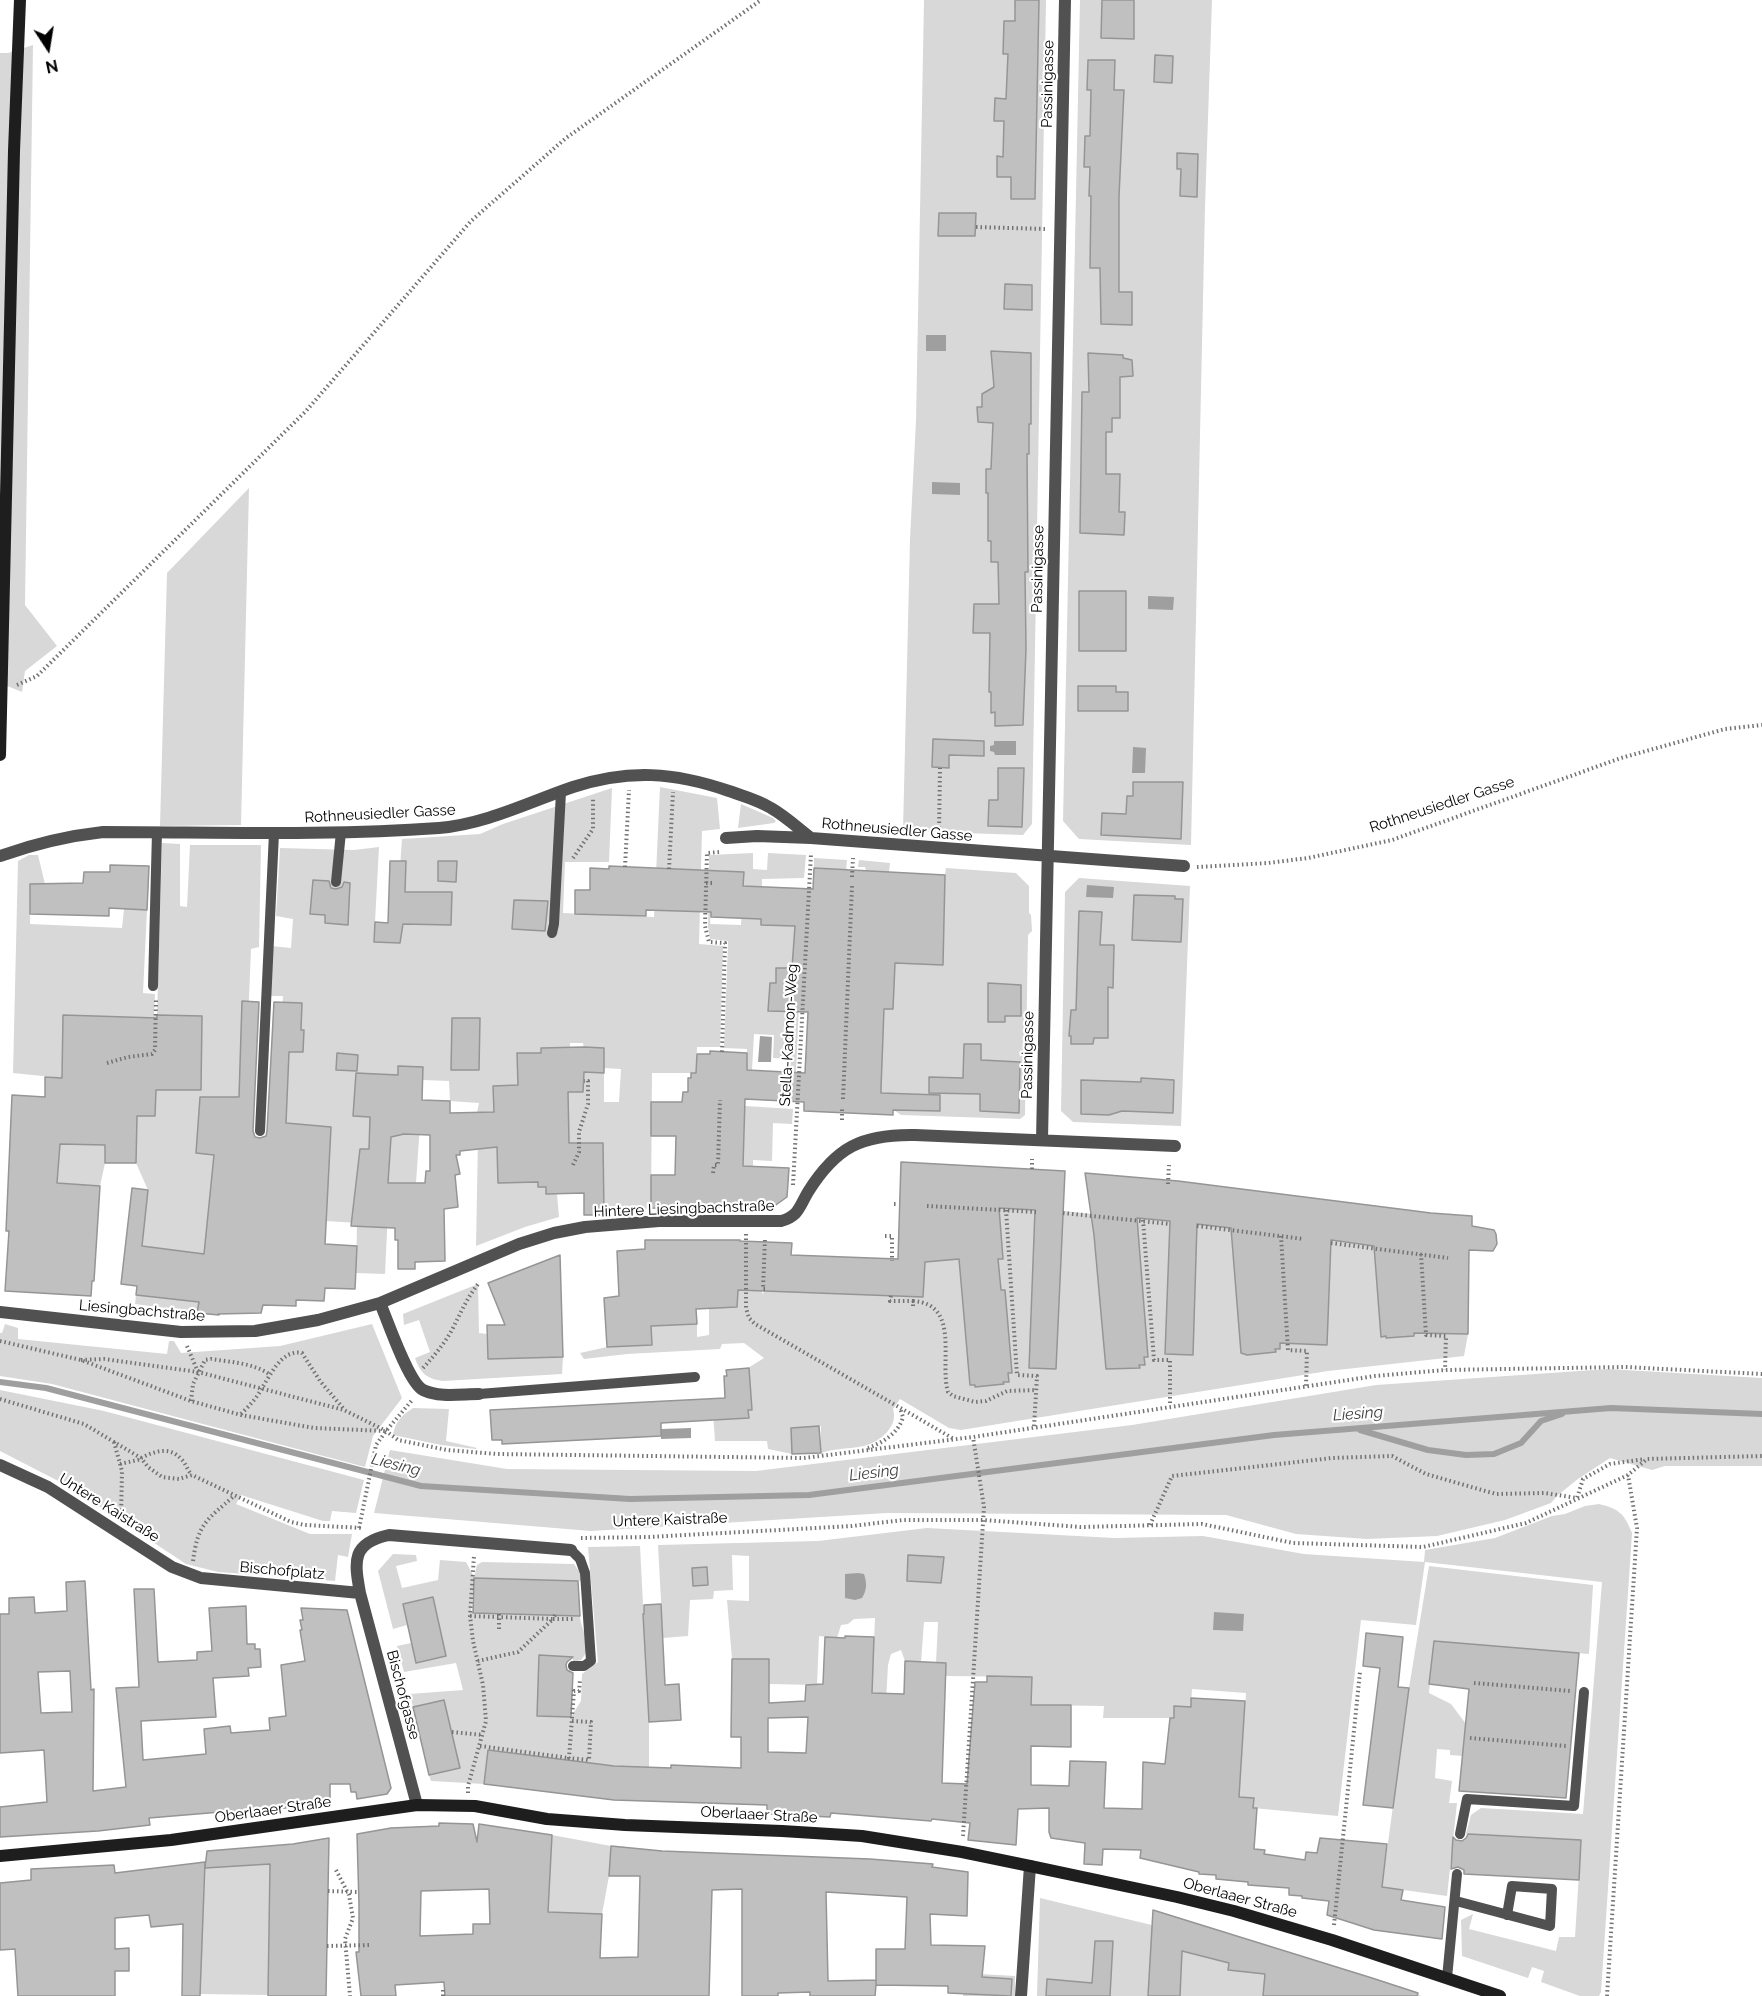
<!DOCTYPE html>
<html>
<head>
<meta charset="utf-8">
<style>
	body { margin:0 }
	#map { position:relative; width:1762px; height:1996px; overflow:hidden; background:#fff; font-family:Raleway,sans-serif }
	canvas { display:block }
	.north { position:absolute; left:18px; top:18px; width:60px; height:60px; -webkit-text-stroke:4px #fff; paint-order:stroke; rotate:168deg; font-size:16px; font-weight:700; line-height:24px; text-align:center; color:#000 }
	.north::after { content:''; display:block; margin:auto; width:21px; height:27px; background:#000; clip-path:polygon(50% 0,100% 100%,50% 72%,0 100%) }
</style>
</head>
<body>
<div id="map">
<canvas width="1762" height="1996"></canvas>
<div class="north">N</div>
</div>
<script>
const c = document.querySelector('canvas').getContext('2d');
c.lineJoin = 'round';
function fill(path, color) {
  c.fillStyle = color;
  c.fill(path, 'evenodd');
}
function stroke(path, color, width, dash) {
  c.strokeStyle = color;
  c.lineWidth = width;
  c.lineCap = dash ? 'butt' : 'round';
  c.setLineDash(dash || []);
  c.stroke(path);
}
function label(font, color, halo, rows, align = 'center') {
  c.font = font + ' Raleway,sans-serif';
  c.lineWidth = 4.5;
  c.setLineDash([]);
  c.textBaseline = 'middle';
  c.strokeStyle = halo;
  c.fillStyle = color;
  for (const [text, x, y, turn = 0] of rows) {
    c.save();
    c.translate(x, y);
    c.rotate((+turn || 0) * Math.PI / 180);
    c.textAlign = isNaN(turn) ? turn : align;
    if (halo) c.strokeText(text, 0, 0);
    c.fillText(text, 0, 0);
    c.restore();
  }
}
const green = new Path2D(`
	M924,0H1046L1032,824L1023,835L903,831L910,539L916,421Z
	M1080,0H1212L1205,207L1191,845L1079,839L1063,821Z
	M33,45L25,605L57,646L25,671L22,692L0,683V53H8Z
	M249,488L241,825L160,826L167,573Z
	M660,787L717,798L720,829L702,831L699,944L723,946L720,1047H697L696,1073H652L651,1208L604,1215L603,1143H583V1165L569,1146L568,1107L538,1187H546L547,1194H557L559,1217L525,1227L476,1246L478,1138H499L512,1183L495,1112H477L479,1103L450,1101L449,1081L423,1080L416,1183L389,1189L385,1274L356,1273L357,1223L327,1221L321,1137L308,1124L285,1137L298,1231L296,1306L263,1305L246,1285L227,1232L219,1315L135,1304L148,1190L136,1163H105L100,1186L91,1296L49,1294L62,1078L13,1073L18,861L29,855H38L45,884H30V924L122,928L124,909L147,910L143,993L155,994L154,1014L157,1015L162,843L180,844V906L187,907L190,845H261L259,947L251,949L242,1168L272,1170L283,996H267L271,946L291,948L293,919L276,916L280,848L354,850L379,847L375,922L396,923L402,839L480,834L503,824L612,788L609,862H565L563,913L654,917ZM570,1043H583L584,1048H604V1068L621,1069L619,1102H604V1073L584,1072L583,1092H569V1084L518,1085L517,1053H541V1048L557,1047L570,1050Z
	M741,804L773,818L776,821L774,823L738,828Z
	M753,853V869L767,870L768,853L806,855L804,878L762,879V887L804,888L796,1072H790V1059L773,1058L774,1035L754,1034L752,1070H747V1049L724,1048L728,941L710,939L708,926L709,891H712L710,924L741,925L744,872L713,870L709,874V855Z
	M814,858L847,860L846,871L814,868Z
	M859,860L890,863L889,872L945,875L946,868L1016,873L1029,886V913L1031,915L1032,931L1028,935L1025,1115L1020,1119L901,1115L881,1101V1088H868L882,1077V1064L869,1063L883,1052V1039L870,1038L871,1026H884L885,976L894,977L895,967L865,867H858Z
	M1079,878L1190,886L1181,1126L1073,1122L1061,1111L1065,892Z
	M745,1106L793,1109L792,1124L773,1123L772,1161L753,1160V1170H743Z
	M927,1204L1063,1211L1197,1224L1449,1256L1439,1333L1468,1334L1464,1356L1328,1371L961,1430L949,1428L900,1399L893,1409C899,1426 880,1442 864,1446C849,1449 835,1448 821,1453V1426L791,1428L792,1454L768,1449L767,1441H715L713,1412L749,1417L748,1410H752L748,1368L764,1358L744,1343L722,1344L720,1349L627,1354L584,1359L580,1353L607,1347L652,1345L648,1293L658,1325L697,1324V1337L709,1335V1308L737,1307L741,1241L763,1243L762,1294L765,1291L923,1297Z
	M478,1284L479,1333L487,1334L488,1359L563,1357L562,1374L443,1381C427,1379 420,1373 415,1358L430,1352L419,1320L404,1325L403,1314Z
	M5,1324L18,1328V1339L167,1354L169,1341H174L181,1353L280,1346L372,1324L402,1398L373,1436L365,1467L52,1384L0,1376V1333H2Z
	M1608,1369L1762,1378V1466H1665L1652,1470L1610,1458L1578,1479L1558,1495L1551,1503L1505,1520L1437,1536L1367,1539L1296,1534L1226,1515L887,1513L591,1531L374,1513L390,1450L507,1469L756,1471L1132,1425L1376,1385Z
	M0,1390L104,1411L364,1480L356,1513L332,1511L330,1521H323L241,1495L236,1504L310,1534H352L348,1557L338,1555L335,1581L218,1572L186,1564L68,1486L0,1451Z
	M413,1408L449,1409L446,1441L477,1448L476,1449L441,1445L393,1435C395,1422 402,1415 413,1408Z
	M1599,1504C1619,1509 1624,1513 1632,1533L1601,1992L1599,1996H1580L1541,1982L1544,1971L1532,1967L1528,1978L1462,1956L1461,1920L1473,1914L1469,1929L1556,1951L1559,1937H1575L1581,1840L1466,1834L1471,1815L1481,1808L1583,1814L1602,1582L1425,1562L1416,1625L1361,1620L1338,1816L1253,1808L1254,1798L1239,1797L1246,1693L1192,1689L1191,1707L1175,1706L1174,1718H1103L1104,1706L1031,1705L1032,1677L945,1676L936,1663L938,1622H924L921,1662L905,1661L901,1650L891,1654L888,1665L882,1774L868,1773L875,1618L854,1619L848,1624L841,1625L837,1638L819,1636L817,1685L769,1684V1659H732L727,1600L749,1601V1556L732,1555L733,1590L714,1591L713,1599L690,1600L688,1636L663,1638L658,1545L818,1541L927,1528L1115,1538L1203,1536L1304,1554L1424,1562L1425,1550L1495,1538L1552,1516L1565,1514L1585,1506ZM926,1556L944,1557L941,1583L907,1581L908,1562L925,1563Z
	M640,1546L649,1722V1767L614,1766L488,1750L484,1784L431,1781L429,1775L460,1768L444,1700L413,1707L410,1694L463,1690L456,1663L404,1672L397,1646L411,1643L416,1662L446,1656L433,1597L403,1604L407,1625L393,1629L378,1571L393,1554L416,1555L417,1561L396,1566L402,1588L438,1580L440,1560L466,1562L474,1577L477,1565L482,1562L574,1564L581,1574V1581L474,1578L471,1612L580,1616C580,1630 595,1645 581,1660L573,1662V1657L539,1655L537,1716L571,1717L581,1701L582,1674L598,1662L588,1547Z
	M1429,1566L1593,1585L1589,1654L1434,1642L1429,1693L1451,1704L1466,1724L1464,1740L1570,1750L1569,1764L1450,1755V1750L1437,1749L1435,1778L1452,1781L1449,1803H1457L1447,1896L1382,1887L1409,1688Z
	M552,1835L611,1846L609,1876L602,1914L578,1913L548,1996V1888Z
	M270,1864L268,1974L270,1995L200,1994L205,1868Z
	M1040,1898L1371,1978L1422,1996H1037Z
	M963,1973L1015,1976V1996H963Z`);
const water = new Path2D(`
	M926,335H946V351H926Z
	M932,482L960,483V495L932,494Z
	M1148,596L1174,597L1173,610L1148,609Z
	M994,741H1016V755H995L994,752L990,751V746L994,745Z
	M1133,747L1146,748L1145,773H1132Z
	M1087,885L1114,887L1113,898L1086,897Z
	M760,1036L772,1037L771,1062H758Z
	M691,1428V1438L661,1439V1429Z
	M858,1573L864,1574C867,1583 867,1590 862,1598L855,1600L845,1598V1574Z
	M1214,1612L1244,1614L1243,1631L1213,1630Z`);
const stream = new Path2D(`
	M0,1382L46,1388L421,1486L630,1499L809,1495L1274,1435L1611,1408L1762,1414
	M1360,1430L1428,1450L1466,1455L1494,1454L1521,1443L1541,1421L1562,1414`);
const building = new Path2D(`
	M1015,0H1039L1035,199H1011V177H997V156L1003,157L1004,121H994L995,98L1006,99L1008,54H1003L1004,21H1015Z
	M1102,0H1134V39L1101,38Z
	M1155,55L1173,56L1172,83L1154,82Z
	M1088,60H1115L1114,90H1124L1119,196V292H1132V325L1101,324L1100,268H1090L1091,196H1089L1090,167H1084L1085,136H1090L1091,90H1087Z
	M1177,153L1198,154L1197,197L1180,196L1181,169H1177Z
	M939,213H976L975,236H938Z
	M1005,284L1032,285V310L1004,309Z
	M991,351L1031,353V424H1029V454H1027L1028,572H1025L1026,649L1023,725L995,726V712L991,713V692H989L990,633H973L974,604H999L998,562H991V541H988V493H986V469H991L993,423L978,422L977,407H982V394L994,387Z
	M1088,353L1123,355V358L1132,360L1133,376L1120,377V418H1112V432H1106V474H1120L1119,512H1125L1124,535L1080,533L1082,392H1089Z
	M1079,591H1126V651H1079Z
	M1078,686H1116V692H1128V711H1078Z
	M933,739L984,741V756L949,755V768L932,767Z
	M998,768H1024L1022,827L988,826L989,800H998Z
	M1133,782H1183L1181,839L1101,835L1102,813L1126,814L1127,796H1133Z
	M390,861H406L405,892H452L451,925L403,924L400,943L374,942L375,922L388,923Z
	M438,861H457L456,882L438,881Z
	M110,865L149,866L147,910L109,908V916L30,914V884L83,883L84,872H110Z
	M609,866L744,872L743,886L813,889L814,868L945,875L943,965L895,963L893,1009H884L881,1088V1093L940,1095V1111L893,1110V1115L804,1111V1102L745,1099L743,1166L789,1168L787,1197L773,1207L742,1206L693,1209L651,1208V1175H675L676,1136H651V1102H682L683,1092H688V1078H691V1073H696L697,1054H710V1051L747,1053V1070L805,1073L808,1012L768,1011L770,983H776V968H792L795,926L761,925V919L711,917V912L646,910V916L575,914V890H590V868L609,869Z
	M313,880L329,881L331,888L336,889L342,887L344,882L350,883L348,925L325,923V915L310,914Z
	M1134,895L1175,896V899H1183L1181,942L1132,940Z
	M514,900L548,901L545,931L512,929Z
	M1079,911L1102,912L1100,945H1114L1113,988L1108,987V1038H1094L1093,1044H1071V1036H1069L1071,1010H1076Z
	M988,983L1021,985V1016H1005V1022H988Z
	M242,1001L259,1002L253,1131L255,1137L260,1138L266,1136L267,1131L274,1002L302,1003L301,1030H304L303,1052H289L286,1123L331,1127L325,1244L357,1246L355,1289L325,1288L324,1301L296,1300V1306L263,1305L261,1313L218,1314L219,1315L197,1313L199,1302L136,1295L137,1286L121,1284L132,1188L148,1190L142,1246L204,1254L214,1155L196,1153L200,1097H239Z
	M63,1015L157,1018V1015L202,1016L201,1090H156L155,1116H137L136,1163H105V1145L60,1144L57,1183L100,1186L94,1281H92L91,1296L5,1291L9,1231H6L12,1095L45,1097V1077L62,1078Z
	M452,1018H480L479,1070H451Z
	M964,1044H981V1060L1020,1062L1019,1113L980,1111V1094L929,1093V1077L963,1078Z
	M584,1047L604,1048V1073L584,1072L583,1092H568L569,1143H603L604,1215H584V1193L546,1194V1187H538V1182L498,1183L497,1147L460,1151V1155H456L460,1174L455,1175L458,1207L444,1209L445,1261L415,1262V1269H398V1240H395V1228L351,1226L360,1149H369L370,1117L353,1116L356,1073L398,1075V1066L423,1067L422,1100L450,1101V1113L494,1112L493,1086L518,1085L517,1053H541V1048ZM404,1134L430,1135V1171H426L425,1183H388L391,1137Z
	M337,1053L358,1055L357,1071L336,1070Z
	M1141,1078L1174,1080L1173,1113L1122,1111L1109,1115L1081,1114V1080L1141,1082Z
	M901,1162L1065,1171L1056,1369L1029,1368L1035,1210L999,1208L1003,1259H998L1001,1290H1005L1012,1373H1008L1009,1382H1003L1004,1384L975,1387V1385H970L959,1259L925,1262L923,1297L738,1290L737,1307L696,1309L697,1324L651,1326L652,1345L607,1347L604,1298L619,1296L617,1251L645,1249V1240H740V1241L792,1243L791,1255L898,1259Z
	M1085,1173L1178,1181L1431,1213L1472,1216V1226L1494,1230L1496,1234L1497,1244L1493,1251L1469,1250L1468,1334L1414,1333V1336L1386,1338V1336L1381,1337L1374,1246L1331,1240L1327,1345L1280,1343V1349H1275L1276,1352L1247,1355L1241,1353L1231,1228L1197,1224L1193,1355L1165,1354L1170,1221L1137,1218L1148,1357H1144L1145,1365H1139L1140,1368L1106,1369L1094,1235Z
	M560,1255L563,1357L488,1359L487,1325H505L488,1283Z
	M749,1368L752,1410H748L749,1418L661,1423V1436L502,1444V1440H492L490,1410L725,1398L724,1376H727L726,1370Z
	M819,1426L821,1453L792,1454L791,1428Z
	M908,1555L944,1557L941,1583L907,1581Z
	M707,1567L708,1585L693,1586L692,1568Z
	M474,1578L578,1581L580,1616L473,1613Z
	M85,1581L91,1690L94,1689L93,1791L126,1787L116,1688L139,1687L134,1589H154L158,1662L197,1660V1652L212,1651L209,1608L246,1606L247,1644H255V1649H260L261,1667L248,1668L249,1676L213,1678L216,1717L141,1721L143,1760L206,1754L204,1729L230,1726L231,1733L270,1730L269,1718L286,1716L281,1665L305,1661L300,1630H302L300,1620H303L301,1608L347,1610L391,1788L387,1794L357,1799L356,1792H351L350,1784H330V1803L222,1815L221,1812L149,1818L150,1825L98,1831L0,1837V1807L47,1802L44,1750L0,1753V1614H9V1598L34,1597L35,1613L67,1611L66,1582ZM70,1671L72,1712L41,1713L38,1672Z
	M433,1597L446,1656L416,1663L403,1604Z
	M661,1604L665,1685L679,1684L681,1720L649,1722L643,1614H644V1605Z
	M1366,1633L1403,1637L1398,1687L1409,1688L1393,1808L1363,1805L1380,1668L1363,1666Z
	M845,1636L874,1637L872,1693L904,1694L905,1661L946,1663L942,1783L967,1784L975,1682H987V1676L1032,1677L1031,1705H1071V1747L1031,1746V1785L1069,1786L1070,1761L1106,1762L1104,1808L1142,1809L1143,1762L1165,1764L1170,1718H1174V1706L1191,1707V1698L1245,1701L1239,1797L1254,1798L1253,1808H1257L1254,1849L1265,1850L1264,1854L1305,1860L1306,1852L1317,1853L1320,1838L1387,1844L1382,1887L1403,1890L1401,1900L1445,1907L1442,1939L1374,1930L1327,1915L1329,1901L1302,1898V1896L1289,1895V1888L1248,1885V1882L1216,1879V1875L1199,1874V1872L1140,1858L1141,1850L1103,1849L1102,1865L1084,1864L1085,1843L1051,1838L1049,1832V1808L1018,1809L1016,1845L968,1840L970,1823L932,1819L931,1821L831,1813L830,1817L767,1814V1805L614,1800L484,1784L488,1750L614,1766L671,1768V1765L741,1768V1737H731L732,1659H769V1703L805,1701L806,1685L823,1684L825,1637L845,1638ZM808,1717L806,1753L768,1752V1718Z
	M1434,1641L1579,1653L1566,1798L1459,1791L1469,1689L1429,1684Z
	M539,1655L573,1657L567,1662L566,1665L567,1670L573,1673L571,1717L537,1716Z
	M444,1700L460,1768L429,1775L413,1707Z
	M439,1823L473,1824L477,1842L479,1824L552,1835L548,1912L602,1914L600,1958L638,1957L640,1876H609L611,1846L662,1851L870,1859L933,1864L932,1867L968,1872L967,1916L930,1914L931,1945L985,1946L982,1977L1012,1979L1011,1996L948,1993V1986L876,1985L875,1996H810V1992L778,1993V1996H742V1889L712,1890L709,1996H445L444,1982L395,1985L396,1996H361L356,1952H359V1905L357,1834L391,1828L439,1826ZM489,1889L490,1924H473V1934L420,1936L421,1891ZM826,1892L907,1897L905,1949H876V1985V1980L828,1981Z
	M1468,1834L1581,1840L1579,1880L1464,1874V1870L1458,1867L1451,1869L1453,1837L1456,1840L1462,1841L1466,1838Z
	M329,1838L326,1996H268L270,1864L205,1868L207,1851L293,1844Z
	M205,1862L200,1996H182L183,1924L151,1927L149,1915L115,1918V1949L129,1948V1971H115V1996H18L15,1949L0,1950V1883L31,1880V1869L114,1865L115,1873Z
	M1153,1910L1372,1978L1418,1993L1417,1996H1263L1265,1974L1228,1970L1229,1963L1182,1951L1180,1996H1148Z
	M1095,1941H1113L1110,1996H1046L1047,1979L1092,1983Z`);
const path = new Path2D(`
	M976,227L1045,229
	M17,685L37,676L306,411L471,221L566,138L761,0
	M939,832L940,768
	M719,852L707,853L705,926L709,942L725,943L722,1052
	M573,858L593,829V797
	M625,867L629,790
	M1197,867L1268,863L1308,858L1392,840L1621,758L1725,729L1762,725
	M669,869L673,792
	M852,877L853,858
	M706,883H712
	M107,1063L128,1057L152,1054L155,1050L156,998
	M843,1099L852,886
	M842,1120V1108
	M573,1165L579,1152V1132L588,1104V1081H584
	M1032,1169V1159
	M713,1173L714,1165H718L720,1100
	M1168,1184L1169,1165
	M793,1185L811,854
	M894,1204H898
	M927,1206L1036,1212
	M1006,1210L1017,1375L1037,1376L1034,1427
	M1063,1213L1170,1224
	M1143,1220L1154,1360H1170V1406
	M1197,1226L1304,1239
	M746,1234V1308L749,1318L755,1324L954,1439
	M885,1236H892V1261
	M1281,1236L1288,1350L1307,1351L1306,1386
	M1331,1243L1448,1258
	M1421,1254L1426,1335L1446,1336L1445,1370
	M765,1289H763L765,1239
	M891,1296L890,1301H913V1307
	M913,1301C961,1304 939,1362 948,1392L953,1396L975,1402L986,1401L1007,1391L1036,1390
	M0,1341L81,1360L191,1401L241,1415L314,1428L386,1431L413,1399
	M187,1346L198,1372
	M81,1360L104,1359L198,1372L344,1410L386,1431L398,1440L447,1450L497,1454L804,1458L973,1437L1375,1376L1445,1370L1625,1367L1762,1374
	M423,1368C434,1356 444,1344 452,1330C460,1314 467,1298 478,1284
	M0,1399L84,1424L141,1458L148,1467L162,1477L179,1479L192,1475L291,1522L305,1525L363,1528
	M191,1401L193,1384L205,1360L211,1359C230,1362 253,1363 269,1374
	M241,1414C249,1406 257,1398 262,1388C271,1374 282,1349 302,1353L320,1381L343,1408
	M114,1442L122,1471L121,1517
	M868,1448C882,1443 899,1433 903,1417L900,1408
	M141,1458C155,1451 170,1446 181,1459C186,1463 187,1470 192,1475
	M120,1464L142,1459
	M1150,1525L1172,1476L1332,1458L1392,1456L1426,1474L1496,1494L1545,1493L1577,1498L1583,1479L1610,1464L1645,1459
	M359,1528L376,1445L386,1431
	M581,1538L649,1537L852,1526L903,1520H983L1081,1527L1202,1524L1293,1543L1423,1547L1526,1523L1628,1475L1647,1459L1762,1456
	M193,1561C198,1523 207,1520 234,1496
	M499,1614V1629
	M555,1615L553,1619H574
	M470,1616L553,1619L518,1652L478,1661
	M1474,1683L1571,1691
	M572,1721L591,1722L589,1760L569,1758L574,1691H579L580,1679
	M452,1732L483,1735
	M1470,1738L1566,1746
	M480,1746L569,1758
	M468,1793V1786L486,1721L483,1685L473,1641L470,1616L474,1556
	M963,1836L984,1507L973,1437
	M336,1870L349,1895L353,1918L345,1939L350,1996
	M328,1891L358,1892
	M1334,1925L1360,1672
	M327,1946L370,1945
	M443,1990V1996
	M1607,1996L1637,1528L1628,1475`);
const service = new Path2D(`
	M336,882L341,832
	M552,933L554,924L561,792
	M153,986L157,832
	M260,1131L274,833
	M479,1394L695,1377
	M571,1550L580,1559L585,1573L591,1661L584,1666H573
	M1460,1834L1467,1799L1574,1806L1584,1692
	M1456,1901L1550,1926L1552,1889L1512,1886L1507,1915
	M1447,1978L1457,1874`);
const minor = new Path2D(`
	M726,838L757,836L811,838
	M0,856C34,844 67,836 103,832C215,832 327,836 439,828C486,824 529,802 573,787C629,769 674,772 729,791C743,796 758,800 771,808C785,816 798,828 811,838L1184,866
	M1042,1140L1065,0
	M380,1303C388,1321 408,1382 423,1390C440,1398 461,1394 479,1394
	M0,1312L181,1332L255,1331L318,1320L380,1303L519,1244L554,1233L585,1227L659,1221H781C799,1216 799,1207 808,1192C836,1147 862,1134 915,1135L1175,1146
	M0,1465L48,1487L172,1567L201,1578L360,1593
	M417,1805L360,1593C354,1560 352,1543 389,1535L571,1550
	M1021,1996L1030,1866`);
const secondary = new Path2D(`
	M0,755L14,151L20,0
	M0,1856L171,1840L417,1805L475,1806L547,1819L625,1825L782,1831L862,1836L962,1852L1030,1866L1177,1897L1234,1911L1332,1940L1500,1996`);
const streetNames = [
	["Passinigasse",1048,84,-89],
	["Passinigasse",1038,569,-89],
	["Rothneusiedler Gasse",1442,805,-18],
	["Rothneusiedler Gasse",380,814,-3],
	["Rothneusiedler Gasse",897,830,5],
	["Stella-Kadmon-Weg",789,1035,-87],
	["Passinigasse",1028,1055,-89],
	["Hintere Liesingbachstraße",684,1209,-2],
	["Liesingbachstraße",142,1311,5],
	["Untere Kaistraße",109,1508,32],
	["Untere Kaistraße",670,1520,-2],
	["Bischofplatz",282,1571,5],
	["Bischofgasse",403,1695,75],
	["Oberlaaer Straße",273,1810,-8],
	["Oberlaaer Straße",759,1815,3],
	["Oberlaaer Straße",1240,1898,15]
];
const waterNames = [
	["Liesing",1358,1414,-4],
	["Liesing",396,1465,14],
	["Liesing",874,1473,-7]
];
fill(green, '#d8d8d8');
fill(water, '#9f9f9f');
stroke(stream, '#9f9f9f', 6);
fill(building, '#c0c0c0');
stroke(building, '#959595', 1.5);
stroke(path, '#737373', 4, [1.5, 3]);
stroke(service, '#515151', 10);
stroke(minor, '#515151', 12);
stroke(secondary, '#1e1e1e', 12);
label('15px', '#000', '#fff', streetNames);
label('italic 16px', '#404040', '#fff', waterNames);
</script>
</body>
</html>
